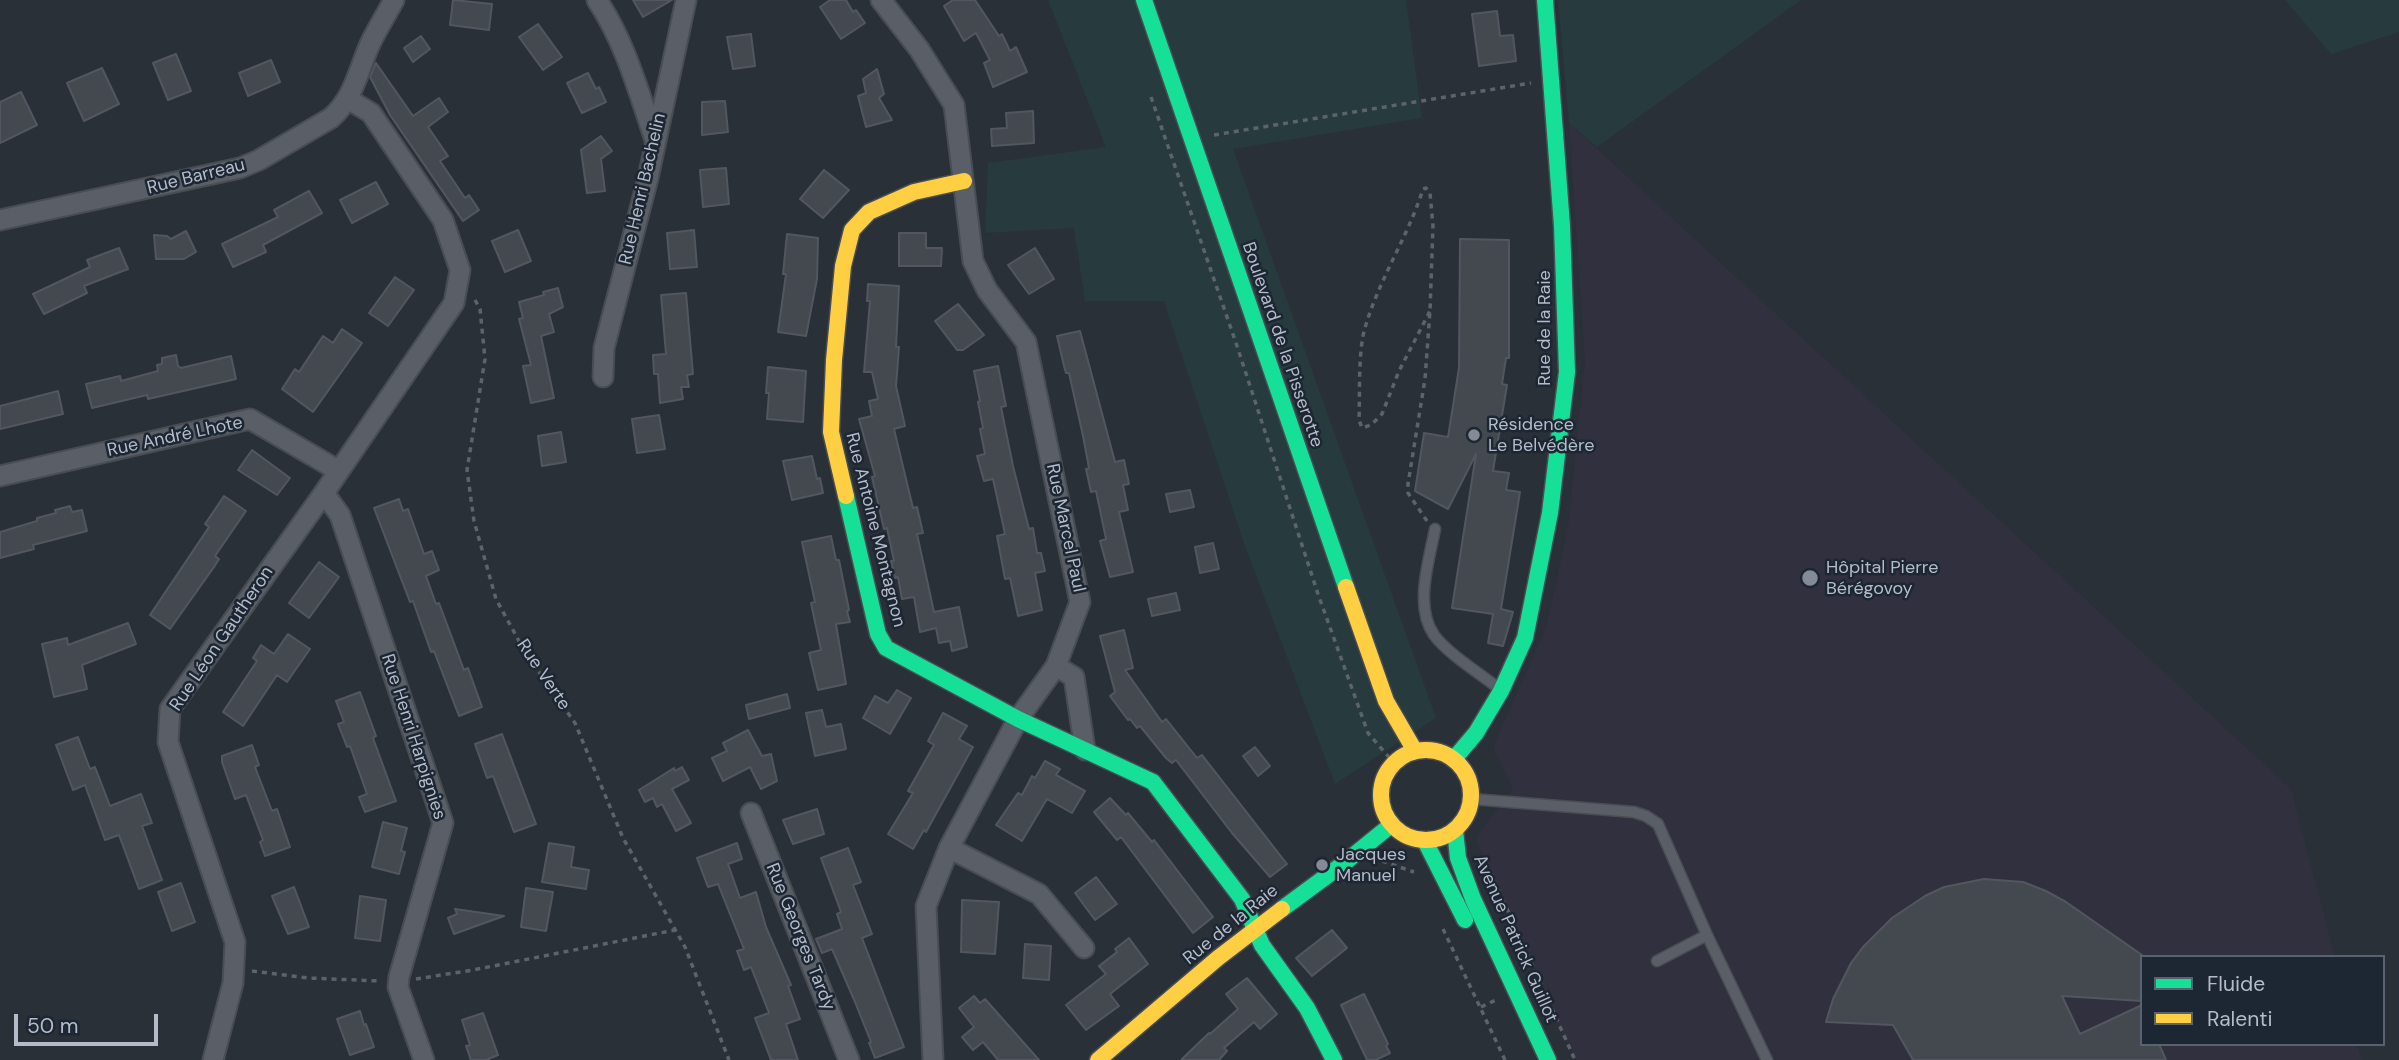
<!DOCTYPE html>
<html>
<head>
<meta charset="utf-8">
<style>
	body { margin:0 }
	#map { position:relative; width:2399px; height:1060px; overflow:hidden; background:#2a3038; font-family:"DM Sans",sans-serif }
	canvas { display:block }
	.legend { position:absolute; left:2140px; top:955px; width:245px; height:91px; box-sizing:border-box; background:#1d2633; border:2px solid #59626f; margin:0; padding:9px 12px; list-style:none; font-size:21px; color:#b4bcc9 }
	.legend li { display:flex; align-items:center; gap:14px; height:35px }
	.legend b { width:35px; border:2px solid #59626f }
	.scale { position:absolute; left:14px; top:1014px; width:144px; height:32px; box-sizing:border-box; border:4px solid #b4bcc9; border-top:0; padding-left:9px; font-size:21px; line-height:24px; white-space:nowrap; color:#b4bcc9; -webkit-text-stroke:5px #1d2633; paint-order:stroke }
</style>
</head>
<body>
<div id="map">
<canvas width="2399" height="1060"></canvas>
<ul class="legend">
<li><b style="height:9px;background:#16e098"></b>Fluide</li>
<li><b style="height:9px;background:#ffcf43"></b>Ralenti</li>
</ul>
<div class="scale">50 m</div>
</div>
<script>
const c = document.querySelector('canvas').getContext('2d');
c.lineJoin = 'round';
function fill(path, color) {
  c.fillStyle = color;
  c.fill(path, 'evenodd');
}
function stroke(path, color, width, dash) {
  c.strokeStyle = color;
  c.lineWidth = width;
  c.lineCap = dash ? 'butt' : 'round';
  c.setLineDash(dash || []);
  c.stroke(path);
}
function label(font, color, halo, rows, align = 'center') {
  c.font = font + ' "DM Sans",sans-serif';
  c.lineWidth = 5;
  c.setLineDash([]);
  c.textBaseline = 'middle';
  c.strokeStyle = halo;
  c.fillStyle = color;
  for (const [text, x, y, turn = 0] of rows) {
    c.save();
    c.translate(x, y);
    c.rotate((+turn || 0) * Math.PI / 180);
    c.textAlign = isNaN(turn) ? turn : align;
    if (halo) c.strokeText(text, 0, 0);
    c.fillText(text, 0, 0);
    c.restore();
  }
}
const medical = new Path2D(`
	M1569,123L2291,789L2335,957H2142V1044H2357L2361,1060H1575L1475,838L1513,790L1493,747L1546,628L1568,528L1585,363Z`);
const green = new Path2D(`
	M1048,0H1406L1422,118L1233,149L1436,718L1335,784L1245,546L1164,301H1085L1074,228L985,233L988,163L1106,147Z
	M1558,0H1801L1597,147L1569,123Z
	M2285,0H2399V32L2331,54Z`);
const building = new Path2D(`
	M453,0L492,4L489,30L450,25Z
	M633,0H672L643,17Z
	M830,0H846L853,12L856,10L865,23L841,39L820,7Z
	M953,0H975L999,36L1002,34L1010,51L1016,47L1027,72L993,87L984,63L990,60L976,33L964,41L944,6Z
	M1497,11L1500,36L1513,35L1516,61L1479,66L1472,14Z
	M538,24L562,57L543,70L519,37Z
	M751,34L755,66L733,69L727,37Z
	M421,36L430,49L413,62L404,48Z
	M176,54L191,91L168,100L153,63Z
	M271,60L280,82L248,96L239,73Z
	M376,63L413,116L439,98L448,112L428,127L448,156L440,161L465,198L469,195L479,210L463,221L390,115L370,77Z
	M102,68L119,104L84,121L67,83Z
	M877,69L884,94L879,98L892,120L866,127L858,96L866,93L863,79Z
	M588,73L596,89L599,87L606,102L582,113L567,83Z
	M21,92L37,125L0,143V102Z
	M725,101L728,132L702,135V102Z
	M1033,111L1034,143L992,146L991,129L1007,128L1006,113Z
	M601,136L612,151L601,159L605,191L587,193L581,150Z
	M726,168L729,204L703,207L700,170Z
	M824,170L849,190L823,218L800,199Z
	M376,182L388,204L352,223L340,200Z
	M309,191L322,213L263,245L266,252L233,267L222,244L278,217L274,210Z
	M518,230L531,261L505,272L492,241Z
	M694,230L697,267L670,269L667,233Z
	M186,231L196,252L184,259H156L154,235L167,236L171,239Z
	M899,233H926V248H942L941,266H899Z
	M787,234L818,238L817,279L806,336L778,332L786,274H783Z
	M1460,239L1509,240V358H1506L1502,384L1507,385L1493,471L1509,473L1506,490L1520,492L1501,609L1513,612L1503,646L1488,643L1493,614L1452,608L1476,454L1448,509L1415,491L1424,433L1448,437L1459,368Z
	M119,248L128,269L84,286L87,293L44,314L33,294L90,267L87,260Z
	M1035,248L1054,279L1029,294L1008,265Z
	M395,277L414,290L388,326L369,313Z
	M868,284L899,286L896,347H899L896,386L905,426L894,429L913,508L917,507L923,533L917,534L934,612L959,607L967,647L952,651L950,641L939,643L936,628L920,632L914,597L902,599L898,577L895,578L891,561H894L887,528L884,529L872,477L875,476L859,419L872,416L869,401L878,399L872,372H864L870,301H867Z
	M558,288L563,307L549,314L554,332L541,336L554,398L531,403L523,366L531,365L519,319L523,318L519,302L544,295L543,292Z
	M686,293L693,374L687,375L689,387H681L683,399L660,403L658,374H654L653,355L666,354L661,295Z
	M958,304L984,335L963,350H957L935,321Z
	M342,329L362,343L313,412L282,389L295,369L299,372L323,336L333,343Z
	M1080,331L1115,462L1124,460L1129,484L1123,485L1128,510L1119,512L1133,572L1110,577L1100,541L1106,539L1096,491L1091,492L1086,469L1089,468L1083,436L1069,373H1066L1064,366L1057,336Z
	M176,355L178,366L181,368L231,356L236,379L148,399L147,395L92,408L86,384L120,376L121,381L158,371L157,365L162,364V358Z
	M998,366L1006,406L1001,407L1013,466L1029,529L1033,528L1037,553H1041L1045,571L1035,573L1042,610L1018,616L1010,578L1005,579L997,536L1005,534L993,479L984,481L977,456L985,454L980,429L983,428L978,402L980,401L974,371Z
	M768,367L806,371L803,422L767,419L769,393H766Z
	M58,391L63,414L0,429V406Z
	M659,415L665,449L637,453L632,419Z
	M561,432L566,462L542,466L538,436Z
	M252,450L290,478L277,495L238,470Z
	M812,456L817,479L820,478L823,493L792,500L783,461Z
	M1190,490L1194,507L1170,512L1166,494Z
	M224,496L246,511L215,556L219,559L214,567L170,629L150,615L209,527L205,524Z
	M399,499L403,511L408,509L424,554L432,551L439,570L426,576L436,604L439,603L464,670L468,668L482,707L459,716L434,651L431,652L413,601L410,602L374,508Z
	M70,506L72,512L82,510L87,531L33,545L34,549L0,558V532L37,521V518L56,513L55,510Z
	M831,536L836,560H839L849,610L847,611L850,622L836,624L846,684L818,690L809,653L821,650L811,603L815,602L802,542Z
	M1213,543L1219,569L1200,573L1195,547Z
	M319,562L339,577L309,618L289,603Z
	M1176,593L1180,610L1152,616L1148,599Z
	M128,623L136,644L82,665L87,689L54,697L42,644L67,638L68,645Z
	M1124,630L1133,668L1125,670L1162,722L1166,719L1197,758L1202,755L1287,864L1270,877L1232,833L1176,760L1172,763L1166,758L1140,726L1137,728L1130,719L1128,720L1110,696L1115,692L1100,636Z
	M288,634L310,649L287,682L277,675L243,726L223,712L257,661L253,658L261,645L274,654Z
	M897,690L911,698L890,734L863,718L875,696L888,703Z
	M360,692L376,736L373,738L396,801L365,812L359,797L367,794L350,746L347,747L338,724L344,722L336,701Z
	M787,694L790,708L749,719L746,705Z
	M822,710L826,727L841,724L846,749L815,756L806,713Z
	M943,713L967,726L959,739L973,747L926,832L924,830L913,849L888,834L913,793L908,791L934,745L928,741Z
	M748,730L762,756L771,754L777,781L761,789L750,767L723,781L712,758L727,751L723,743Z
	M502,734L536,824L514,832L493,776L487,778L475,744Z
	M78,737L90,769L95,767L110,806L141,794L152,823L142,826L162,880L139,889L119,835L105,840L85,785L73,790L56,745Z
	M252,745L259,765L255,767L272,811L277,809L290,847L265,856L260,842L263,840L246,795L235,799L222,762V756Z
	M1255,747L1270,766L1258,776L1243,756Z
	M1045,761L1060,769L1056,775L1085,791L1072,813L1047,799L1022,841L996,825L1018,793L1022,795L1032,776L1035,778Z
	M682,767L689,780L672,789L691,823L676,831L662,804L657,807L653,798L645,802L639,790L674,768L675,771Z
	M1110,798L1126,815L1128,813L1152,842L1154,840L1213,917L1193,933L1121,837L1117,840L1094,812Z
	M817,809L824,834L793,844L783,820Z
	M383,822L407,828L401,851L405,852L399,874L372,867Z
	M549,843L574,847L571,867L589,870L586,889L542,882Z
	M737,843L742,859L728,864L740,898L756,892L766,927L791,985L788,986L800,1019L786,1024L798,1060H771L755,1018L769,1013L751,967L744,970L737,951L744,949L718,884L708,887L697,858Z
	M848,848L861,882L853,885L872,934L862,938L904,1047L875,1058L869,1043L871,1042L855,1002L832,949L822,953L816,939L842,929L837,914L841,912L821,858Z
	M1096,877L1117,904L1095,920L1075,893Z
	M1984,879L2023,882L2046,891L2066,902L2142,955V1001L2062,996L2080,1034L2142,1005V1044H2159L2166,1060H1913L1893,1025L1826,1022L1833,999L1851,963L1863,947L1892,918L1925,896L1944,887Z
	M181,883L195,922L172,931L158,892Z
	M294,887L309,927L288,934L272,896Z
	M526,888L553,892L546,931L521,927Z
	M360,896L386,900L380,941L355,938Z
	M962,900L999,902L995,954L961,952Z
	M455,909L504,916L454,934L448,918L457,914Z
	M1332,930L1347,948L1312,976L1296,958Z
	M1129,938L1148,964L1110,994L1119,1006L1086,1030L1066,1005L1106,974L1099,966L1117,952L1115,949Z
	M1025,944L1051,946L1049,980L1023,978Z
	M1247,978L1277,1014L1260,1029L1254,1022L1224,1048L1227,1051L1219,1060H1181L1209,1033L1210,1034L1238,1009L1226,994Z
	M1364,994L1388,1044L1386,1046L1390,1053L1376,1060H1367L1341,1005Z
	M974,996L980,1003L985,999L1039,1060H998L983,1042L973,1050L962,1037L974,1027L959,1008Z
	M360,1011L364,1025L366,1024L374,1047L350,1055L337,1019Z
	M483,1013L498,1055L486,1060H471L466,1046L470,1045L462,1020Z`);
const path = new Path2D(`
	M1151,97L1236,343L1318,594L1368,733L1394,763
	M1214,135L1531,83
	M475,300L480,309L485,359L467,470L474,521L496,599L525,652L575,723L623,838L685,947L729,1060
	M1427,521L1408,493V484L1425,379L1430,311L1433,226L1430,193L1426,188L1423,189C1408,237 1379,279 1365,328C1358,350 1360,395 1359,420L1362,428L1371,425L1382,414L1399,371L1430,311
	M1382,861L1414,872
	M1486,862L1575,1060
	M1443,929L1505,1060
	M252,971L308,978L380,981
	M416,979L473,970L675,930
	M1481,1007L1496,1000`);
const lane = new Path2D(`
	M1435,529C1429,561 1414,606 1434,635C1448,654 1482,675 1501,690
	M1472,799L1634,812L1646,816L1658,824L1707,935L1767,1060
	M1657,961L1707,935`);
const street = new Path2D(`
	M597,0C625,42 638,90 654,137
	M881,0L919,49L954,105L973,261L987,290L1026,342L1080,602L1056,666L1018,719L949,848L926,906L933,1060
	M0,220L240,168L259,160L331,118C354,98 358,71 370,44C377,29 386,15 394,0
	M603,377L604,348L648,178L686,0
	M0,476L250,419L339,471
	M324,493L340,515L443,823L399,977L398,987L424,1060
	M1056,666L1074,677L1085,750
	M751,813L849,1060
	M949,848L1039,894L1084,948
	M213,1060L233,983L235,942L168,742L170,709L324,493L454,303L460,270L443,220L371,113L348,99`);
const fast = new Path2D(`
	M1144,0L1346,587
	M846,496L878,634L886,648L1018,719L1153,782L1242,899L1262,945L1307,1008L1334,1060
	M1454,759L1476,733L1501,691L1525,638L1550,513L1567,372L1562,226L1545,0
	M1455,830L1458,858L1473,899L1548,1060
	M1425,841L1465,920
	M1282,909L1343,864L1391,825`);
const slow = new Path2D(`
	M846,496L831,432L834,360L843,266L852,230L869,212L914,192L964,181
	M1346,587L1386,701L1415,751
	M1381 795a45 45 0 1 1 90 0a45 45 0 1 1-90 0Z
	M1098,1060L1218,958L1282,909`);
const markers = [
	[1474,435,7,"#848b96"],
	[1810,578,9,"#848b96"],
	[1322,865,7,"#848b96"]
];
const streetNames = [
	["Rue Barreau",196,177,-14],
	["Rue Henri Bachelin",643,189,-77],
	["Rue de la Raie",1545,328,-90],
	["Boulevard de la Pisserotte",1282,345,71],
	["Rue André Lhote",175,437,-12],
	["Rue Marcel Paul",1065,528,78],
	["Rue Antoine Montagnon",875,530,76],
	["Rue Léon Gautheron",222,639,-56],
	["Rue Verte",543,675,56],
	["Rue Henri Harpignies",413,737,72],
	["Rue de la Raie",1231,925,-39],
	["Rue Georges Tardy",800,937,68],
	["Avenue Patrick Guillot",1515,939,66]
];
const poiNames = [
	["Résidence",1488,425],
	["Le Belvédère",1488,446],
	["Hôpital Pierre",1826,568],
	["Bérégovoy",1826,589],
	["Jacques",1336,855],
	["Manuel",1336,876]
];
fill(medical, '#31303e');
fill(green, '#273a3e');
fill(building, '#444950');
stroke(building, '#52575f', 2);
stroke(lane, '#484c53', 13);
stroke(street, '#484c53', 23);
stroke(fast, '#484c53', 19);
stroke(slow, '#484c53', 19);
stroke(path, '#5d636a', 3.5, [5, 5]);
stroke(lane, '#5a5e66', 10);
stroke(street, '#5a5e66', 19);
stroke(fast, '#16e098', 16);
stroke(slow, '#ffcf43', 16);
for (const [x, y, r, color] of markers) {
  const dot = new Path2D();
  dot.arc(x, y, r, 0, 2 * Math.PI);
  c.fillStyle = color;
  c.fill(dot);
  stroke(dot, '#1d2633', 2.5);
}
label('18px', '#b4bcc9', '#1d2633', streetNames);
label('18px', '#b4bcc9', '#1d2633', poiNames, 'left');
</script>
</body>
</html>
